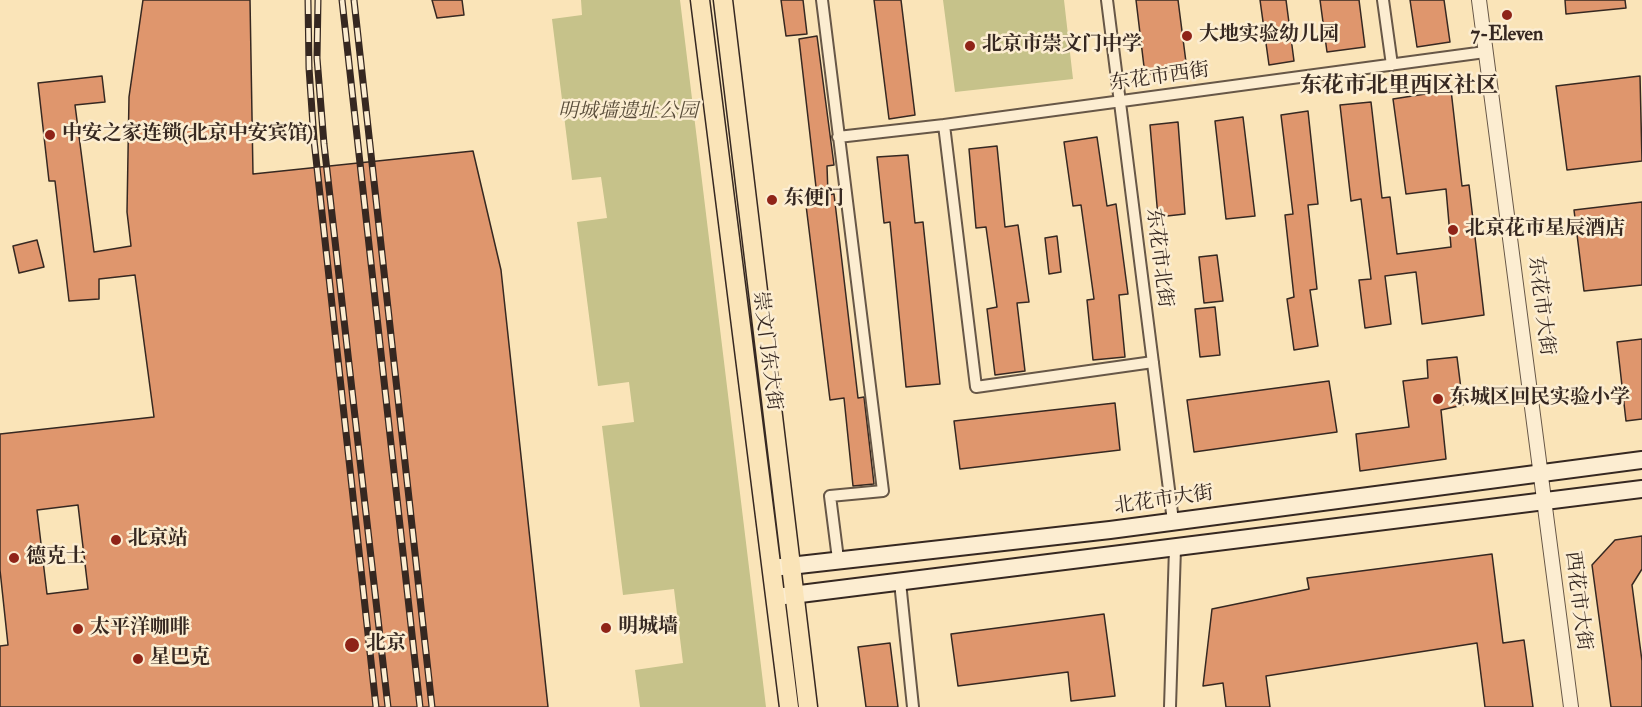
<!DOCTYPE html>
<html>
<head>
<meta charset="utf-8">
<style>
	body { margin:0 }
	canvas { display:block; background:#fae4b8 }
</style>
</head>
<body>
<canvas width="1642" height="707"></canvas>
<script>
const c = document.querySelector('canvas').getContext('2d');
c.lineJoin = 'round';
function fill(path, color) {
  c.fillStyle = color;
  c.fill(path, 'evenodd');
}
function stroke(path, color, width, dash) {
  c.strokeStyle = color;
  c.lineWidth = width;
  c.lineCap = dash ? 'butt' : 'round';
  c.setLineDash(dash || []);
  c.stroke(path);
}
function label(font, color, halo, rows, align = 'center') {
  c.font = font + ' "IM FELL Double Pica","Noto Serif SC",serif';
  c.lineWidth = 5;
  c.setLineDash([]);
  c.textBaseline = 'middle';
  c.strokeStyle = halo;
  c.fillStyle = color;
  for (const [text, x, y, turn = 0] of rows) {
    c.save();
    c.translate(x, y);
    c.rotate((+turn || 0) * Math.PI / 180);
    c.textAlign = isNaN(turn) ? turn : align;
    if (halo) c.strokeText(text, 0, 0);
    c.fillText(text, 0, 0);
    c.restore();
  }
}
const green = new Path2D(`
	M581,0H680L766,707H640L635,670L683,663L674,589L623,595L602,426L634,422L629,382L598,386L577,222L607,218L601,177L572,180L552,19L582,15Z
	M943,0H1064L1073,79L955,92Z`);
const building = new Path2D(`
	M143,0H250L253,174L473,151L501,270L548,707H0V646L8,645L0,570V434L154,417L135,275L99,279V299L69,301L55,181H49L38,83L102,76L105,102L75,105L94,252L131,246L127,212L129,97ZM78,505L88,589L47,594L37,510Z
	M432,0H462L464,15L437,18Z
	M781,0H803L807,34L786,36Z
	M874,0H901L915,115L889,119Z
	M1136,0H1178L1187,70L1145,75Z
	M1260,0H1286L1294,61L1269,65Z
	M1320,0H1359L1365,47L1327,52Z
	M1410,0H1444L1450,42L1417,47Z
	M1565,0H1625L1626,8L1566,14Z
	M817,36L834,165L827,166L828,195L834,194L858,398L864,397L874,484L853,486L844,398L830,400L805,197L817,196L799,39Z
	M1640,76L1642,161L1567,170L1556,86Z
	M1451,90L1462,186L1469,185L1484,315L1422,324L1416,272L1385,276L1391,324L1365,328L1359,280L1371,279L1361,199L1351,201L1340,105L1371,102L1382,198L1390,197L1397,254L1451,247L1446,189L1406,194L1393,99Z
	M1308,111L1318,204L1308,205L1317,289L1310,290L1318,346L1294,350L1287,299L1294,297L1285,215L1293,214L1281,115Z
	M1243,117L1255,216L1226,219L1215,121Z
	M1178,122L1185,214L1158,217L1150,125Z
	M1097,137L1107,206L1116,204L1128,294L1119,295L1125,357L1093,360L1087,300L1094,299L1081,205L1073,206L1064,142Z
	M997,146L1005,227L1018,225L1029,302L1017,303L1025,371L995,375L987,309L997,307L986,227L976,228L969,149Z
	M908,155L915,223L923,222L940,384L906,387L890,222L884,223L877,157Z
	M1642,202V285L1584,291L1574,210Z
	M1057,236L1061,272L1049,274L1045,238Z
	M37,240L44,267L19,273L13,246Z
	M1217,255L1223,301L1204,303L1199,257Z
	M1215,307L1220,355L1200,357L1195,309Z
	M1642,339V419L1626,421L1617,342Z
	M1457,357L1463,405L1441,410L1446,459L1360,471L1356,434L1409,427L1403,381L1428,378L1427,360Z
	M1329,381L1337,432L1194,452L1187,400Z
	M1115,403L1120,450L960,469L954,421Z
	M1642,536V569L1632,585L1642,661V707H1611L1592,565L1615,540Z
	M1492,554L1503,643L1524,640L1533,707H1485L1477,643L1266,676L1270,707H1226L1223,683L1203,686L1212,609L1309,589L1307,578Z
	M1104,614L1115,696L1071,701L1068,672L958,686L951,634Z
	M890,643L898,707H866L858,647Z`);
const minor = new Path2D(`
	M822,0L883,491L830,496L838,559
	M1107,0L1173,521
	M1383,0L1392,65
	M944,125L976,387L1153,362
	M838,137L944,125L1485,52
	M900,582L913,707
	M1170,707L1175,548`);
const tertiary = new Path2D(`
	M1479,0L1571,707`);
const secondary = new Path2D(`
	M772,568L1110,530L1642,460
	M776,597L1642,489`);
const primary = new Path2D(`
	M700,0L789,707
	M723,0L808,707`);
const rail = new Path2D(`
	M308,0L309,68L314,140L376,707
	M318,0L317,58L324,144L388,707
	M342,0L420,707
	M354,0L432,707`);
const markers = [
	[1507,15,6,"#8f2418"],
	[1187,36,6,"#8f2418"],
	[970,46,6,"#8f2418"],
	[50,135,6,"#8f2418"],
	[772,200,6,"#8f2418"],
	[1453,230,6,"#8f2418"],
	[1438,399,6,"#8f2418"],
	[116,540,6,"#8f2418"],
	[14,558,6,"#8f2418"],
	[606,628,6,"#8f2418"],
	[78,629,6,"#8f2418"],
	[352,645,8,"#8f2418"],
	[138,659,6,"#8f2418"]
];
const poiNames = [
	["大地实验幼儿园",1199,36],
	["7-Eleven",1507,36,"center"],
	["北京市崇文门中学",982,46],
	["中安之家连锁(北京中安宾馆)",62,135],
	["东便门",784,200],
	["北京花市星辰酒店",1465,230],
	["东城区回民实验小学",1450,399],
	["北京站",128,540],
	["德克士",26,558],
	["明城墙",618,628],
	["太平洋咖啡",90,629],
	["北京",366,645],
	["星巴克",150,659]
];
const streetNames = [
	["东花市西街",1160,78,-8],
	["东花市北街",1158,258,83],
	["东花市大街",1540,306,83],
	["崇文门东大街",766,351,83],
	["北花市大街",1164,501,-8],
	["西花市大街",1577,601,83]
];
const parkNames = [
	["明城墙遗址公园",628,113]
];
const quarterNames = [
	["东花市北里西区社区",1399,87]
];
fill(green, '#c6c28a');
fill(building, '#df966d');
stroke(building, '#362821', 1.5);
stroke(minor, '#675747', 14);
stroke(tertiary, '#675747', 16);
stroke(secondary, '#362821', 20);
stroke(primary, '#362821', 21);
stroke(minor, '#fcedd1', 10);
stroke(tertiary, '#fcedd1', 14);
stroke(secondary, '#fcedd1', 16);
stroke(primary, '#fae4b8', 18);
stroke(rail, '#362821', 7);
stroke(rail, '#fcedd1', 4.5, [14]);
for (const [x, y, r, color] of markers) {
  const dot = new Path2D();
  dot.arc(x, y, r, 0, 2 * Math.PI);
  c.fillStyle = color;
  c.fill(dot);
  stroke(dot, '#fcedd1', 2);
}
label('bold 20px', '#362821', '#fcedd1', poiNames, 'left');
label('20px', '#362821', '#fcedd1', streetNames);
label('italic 20px', '#5a4e3b', '#fcedd1', parkNames);
label('bold 22px', '#362821', '#fcedd1', quarterNames);
</script>
</body>
</html>
